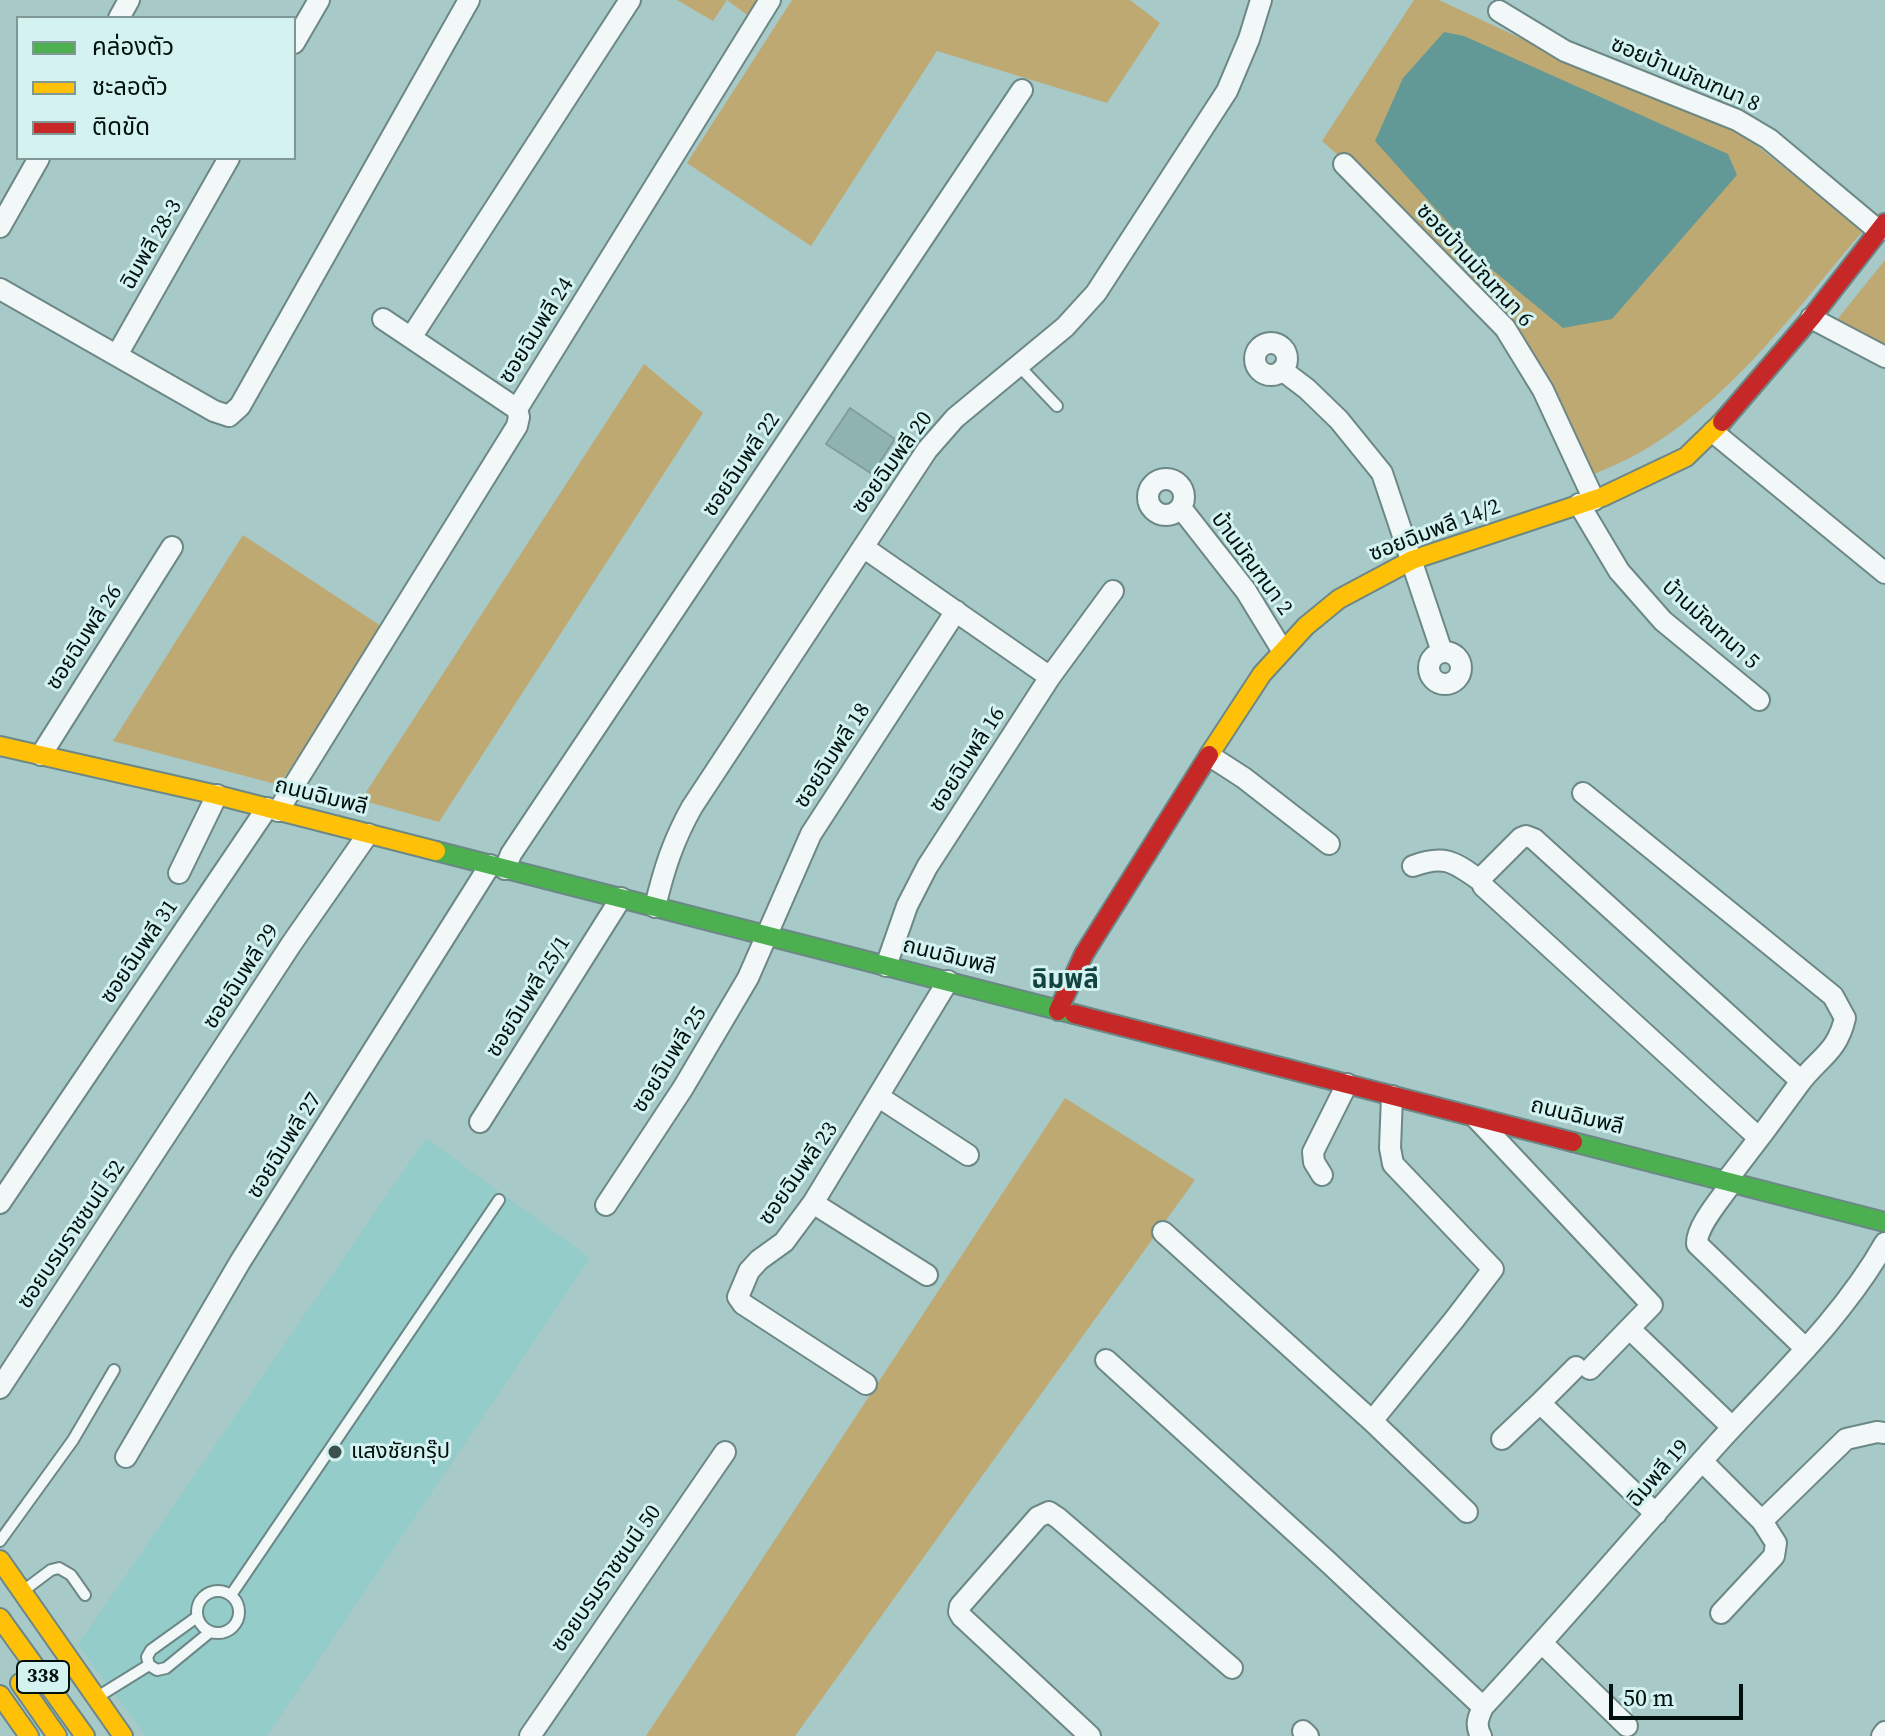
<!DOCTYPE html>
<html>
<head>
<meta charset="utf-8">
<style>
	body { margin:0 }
	#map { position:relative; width:1885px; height:1736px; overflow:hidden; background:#a7c9c7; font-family:"Source Serif 4","Noto Sans Thai",serif }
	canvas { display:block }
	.legend { position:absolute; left:16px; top:16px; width:280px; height:144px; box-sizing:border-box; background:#d3f2f0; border:2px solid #7f9896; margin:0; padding:10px 14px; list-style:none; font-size:24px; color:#00100f }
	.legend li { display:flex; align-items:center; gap:16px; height:40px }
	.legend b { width:40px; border:2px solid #7f9896 }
	.scale { position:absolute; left:1609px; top:1684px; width:134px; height:36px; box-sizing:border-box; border:4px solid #00100f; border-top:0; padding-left:10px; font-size:24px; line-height:28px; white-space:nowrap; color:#00100f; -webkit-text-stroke:6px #d3f2f0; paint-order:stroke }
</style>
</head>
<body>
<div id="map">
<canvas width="1885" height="1736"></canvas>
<ul class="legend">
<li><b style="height:10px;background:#4caf50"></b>คล่องตัว</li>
<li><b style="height:10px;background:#ffc107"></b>ชะลอตัว</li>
<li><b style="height:10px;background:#c62828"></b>ติดขัด</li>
</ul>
<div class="scale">50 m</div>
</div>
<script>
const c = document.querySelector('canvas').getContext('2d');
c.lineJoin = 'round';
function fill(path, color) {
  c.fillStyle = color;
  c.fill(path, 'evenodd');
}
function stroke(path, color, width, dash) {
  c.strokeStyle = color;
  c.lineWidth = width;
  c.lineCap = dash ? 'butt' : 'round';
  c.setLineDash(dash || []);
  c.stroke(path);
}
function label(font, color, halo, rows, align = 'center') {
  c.font = font + ' "Source Serif 4","Noto Sans Thai",serif';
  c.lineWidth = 6;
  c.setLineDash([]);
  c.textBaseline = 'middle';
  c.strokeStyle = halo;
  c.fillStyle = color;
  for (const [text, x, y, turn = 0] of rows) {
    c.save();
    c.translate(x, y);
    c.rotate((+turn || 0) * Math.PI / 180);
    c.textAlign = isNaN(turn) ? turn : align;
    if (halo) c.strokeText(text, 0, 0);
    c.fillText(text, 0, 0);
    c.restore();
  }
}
const built = new Path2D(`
	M426,1138L590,1258L267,1736H146L78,1645Z`);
const green = new Path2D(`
	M677,0H761L750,17L727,0L713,21Z
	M792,0H1130L1160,23L1107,103L937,51L811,246L687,163Z
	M1414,0H1439L1533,44L1736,129L1863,231C1798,307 1737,392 1651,446C1632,458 1610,467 1590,476L1485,294L1460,264L1322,141Z
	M1885,260V345L1836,321Z
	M644,364L703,413L439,822L361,800Z
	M243,535L384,628L279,785L113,741Z
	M1065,1098L1195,1180L795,1736H646Z`);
const water = new Path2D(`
	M1444,32L1464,36L1728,154L1737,175L1612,319L1563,328L1484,263L1375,141L1403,78Z`);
const building = new Path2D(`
	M850,408L895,439L872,474L826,444Z`);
const lane = new Path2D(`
	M1020,367L1057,406
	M0,1541L73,1440L114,1370
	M197 1612a21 21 0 1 1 42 0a21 21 0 1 1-42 0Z
	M23,1591L51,1570L59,1568L71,1575L85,1595
	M231,1595L499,1200
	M149,1665L157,1670L166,1668L210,1632
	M149,1665L147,1657L151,1650L197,1617
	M99,1696L149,1665`);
const street = new Path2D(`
	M1499,11L1565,51L1737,120L1769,139L1879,231
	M119,18L129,0
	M294,43L319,0
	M1344,164L1505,328L1543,390L1594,500
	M0,227L39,158
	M0,289L214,411L229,416L240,406L469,0
	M1811,318L1885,357
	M383,319L517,409
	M412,336L630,0
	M1255 359a16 16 0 1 1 32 0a16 16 0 1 1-32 0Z
	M117,355L229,158
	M1282,370L1307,389L1339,420L1382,473L1442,652
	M1713,432L1885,573
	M1148 497a18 18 0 1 1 36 0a18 18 0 1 1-36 0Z
	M1579,504L1619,571L1663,621L1759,700
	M1181,508L1246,591L1282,650
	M863,547L1050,677
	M1429 668a16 16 0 1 1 32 0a16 16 0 1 1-32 0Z
	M41,755L172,547
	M1210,756L1244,778L1329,844
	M1583,793L1833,996L1845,1018C1837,1053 1819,1057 1799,1084C1776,1116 1752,1148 1727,1180
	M278,811L517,426L519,417L517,409L770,0
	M1413,866C1445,854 1454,862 1481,881
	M505,869L511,854L1022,90
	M179,873L217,795
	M655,907C664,869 673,841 692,807L927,450L955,418L1065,327L1096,293L1227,91L1249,39L1261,0
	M886,966L907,906L927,867L1050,677L1113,591
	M879,1097L968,1155
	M1477,1119L1652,1305L1590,1369
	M480,1122L621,898
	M1759,1138L1483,886L1482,877L1521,838L1526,836L1534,839L1801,1081
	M1322,1175L1314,1162L1313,1152L1347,1084
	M1733,1181C1723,1196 1696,1226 1697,1244L1806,1349
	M0,1203L267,808
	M813,1203L927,1275
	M606,1205L683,1088L748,978L811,834L956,611
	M1163,1232L1372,1421L1467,1512
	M1634,1333L1732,1427
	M1106,1360L1327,1561L1483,1707
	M866,1384L743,1304L738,1297L749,1271L759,1260L784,1242L813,1203L948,981
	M0,1388L292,943L368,834
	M1540,1403L1576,1367
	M1372,1421L1454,1320L1493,1269L1393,1164L1390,1148L1392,1096
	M1502,1439L1540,1403L1656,1514
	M126,1457L240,1262L490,865
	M1702,1461L1762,1521L1846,1439L1877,1432L1885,1433
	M1721,1613L1774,1556L1776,1543L1762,1521
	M1542,1643L1627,1726
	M1303,1731L1308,1736
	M530,1736L725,1452
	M1090,1736L962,1617L959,1612L960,1606L1038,1517L1049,1512L1058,1518L1232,1668
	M1481,1736C1475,1725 1478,1718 1483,1707C1563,1621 1639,1531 1718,1443C1776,1379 1842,1319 1885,1243
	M1882,1736L1885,1732`);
const fast = new Path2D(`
	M436,851L1074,1014
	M1573,1142L1885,1222`);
const slow = new Path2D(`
	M0,746L217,795L436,851
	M1209,755L1262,674L1306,626L1339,599L1412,560L1602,497L1686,457L1722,422
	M0,1560L123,1736
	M0,1618L85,1736
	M20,1683L57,1736
	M0,1695L29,1736`);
const jam = new Path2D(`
	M1722,422L1811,318L1885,223
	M1058,1011L1084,954L1209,755
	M1074,1014L1573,1142`);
const markers = [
	[335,1452,8,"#3a514f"]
];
const shields = [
	[43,1677,52]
];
const shieldNames = [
	["338",43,1677]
];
const streetNames = [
	["ซอยบ้านมัณฑนา 8",1685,75,23],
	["ฉิมพลี 28-3",152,245,-60],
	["ซอยบ้านมัณฑนา 6",1474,266,47],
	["ซอยฉิมพลี 24",537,331,-58],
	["ซอยฉิมพลี 20",893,463,-54],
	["ซอยฉิมพลี 22",742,465,-56],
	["ซอยฉิมพลี 14/2",1435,531,-21],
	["บ้านมัณฑนา 2",1251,564,54],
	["บ้านมัณฑนา 5",1710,625,42],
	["ซอยฉิมพลี 26",85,638,-57],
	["ซอยฉิมพลี 18",833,756,-57],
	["ซอยฉิมพลี 16",968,760,-57],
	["ถนนฉิมพลี",321,797,14],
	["ซอยฉิมพลี 31",140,952,-56],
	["ถนนฉิมพลี",949,957,14],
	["ซอยฉิมพลี 29",242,977,-57],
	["ซอยฉิมพลี 25/1",529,997,-58],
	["ซอยฉิมพลี 25",670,1060,-58],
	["ถนนฉิมพลี",1577,1117,14],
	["ซอยฉิมพลี 27",285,1146,-58],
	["ซอยฉิมพลี 23",799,1174,-55],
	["ซอยบรมราชชนนี 52",72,1235,-56],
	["ฉิมพลี 19",1659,1474,-49],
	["ซอยบรมราชชนนี 50",607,1579,-55]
];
const poiNames = [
	["แสงชัยกรุ๊ป",351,1452]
];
const quarterNames = [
	["ฉิมพลี",1065,981]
];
fill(built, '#93ccc9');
fill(green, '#bfa973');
fill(water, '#629996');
fill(building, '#8fb3b1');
stroke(building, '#819d9b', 2);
stroke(lane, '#6c8886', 14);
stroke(street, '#6c8886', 24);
stroke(fast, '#6c8886', 22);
stroke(slow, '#6c8886', 22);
stroke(jam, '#6c8886', 22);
stroke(lane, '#f2f7f7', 10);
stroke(street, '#f2f7f7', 20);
stroke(fast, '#4caf50', 18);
stroke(slow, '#ffc107', 18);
stroke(jam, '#c62828', 18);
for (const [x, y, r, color] of markers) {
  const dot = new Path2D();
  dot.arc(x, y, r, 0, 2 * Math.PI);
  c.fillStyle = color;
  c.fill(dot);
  stroke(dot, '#d3f2f0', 3);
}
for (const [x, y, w] of shields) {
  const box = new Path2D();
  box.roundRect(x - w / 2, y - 16, w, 32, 6);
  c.fillStyle = '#d3f2f0';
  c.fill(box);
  stroke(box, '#00100f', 2);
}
label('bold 20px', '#00100f', null, shieldNames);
label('22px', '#00100f', '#d3f2f0', streetNames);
label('22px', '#00100f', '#d3f2f0', poiNames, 'left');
label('bold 26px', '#114441', '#d3f2f0', quarterNames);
</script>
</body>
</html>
